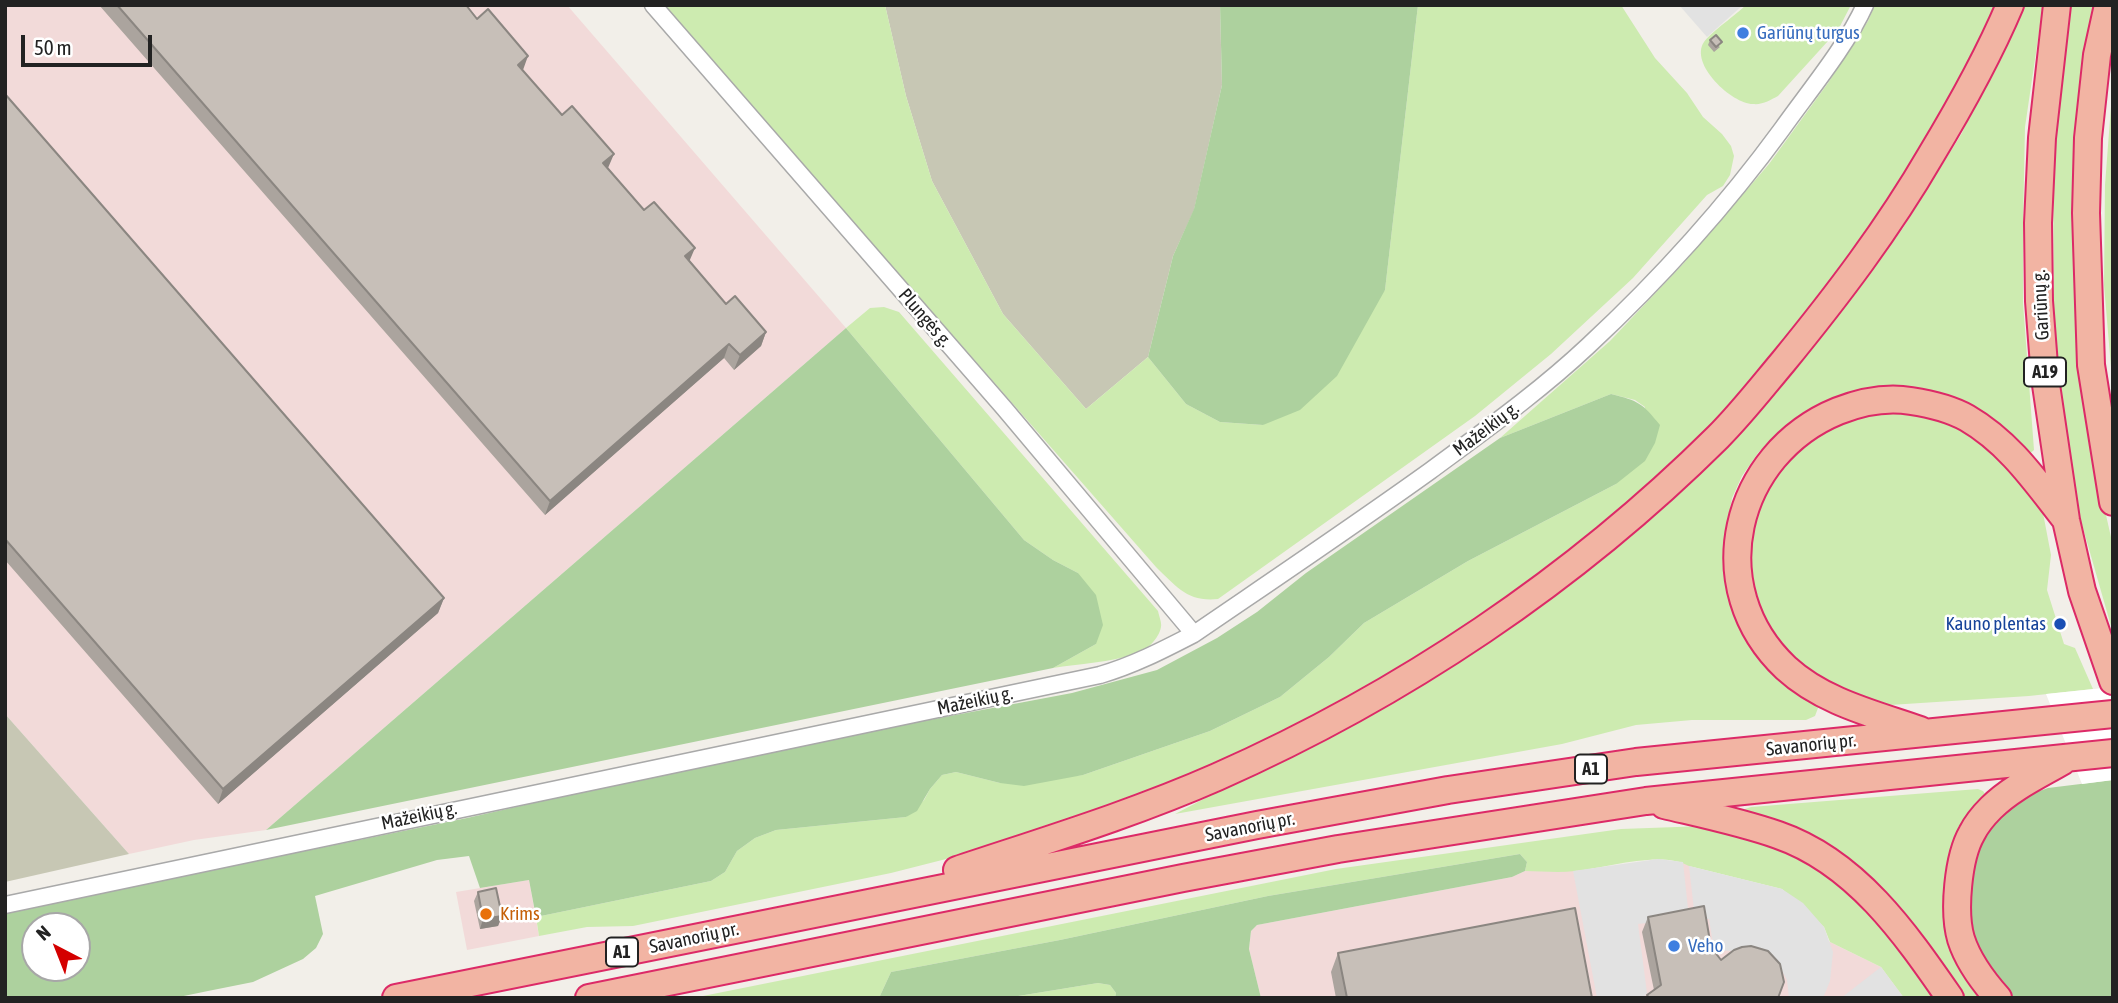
<!DOCTYPE html>
<html>
<head>
<meta charset="utf-8">
<style>
	body { margin:0 }
	#map { position:relative; width:2118px; height:1003px; overflow:hidden; background:#f2efe9; font-family:"Asap Condensed",sans-serif }
	canvas { display:block }
	.frame { position:absolute; inset:0; border:7px solid #222; pointer-events:none }
	.north { position:absolute; left:21px; top:912px; width:70px; height:70px; box-sizing:border-box; background:#fff; border:2px solid #a7a7a7; border-radius:50%; rotate:318deg; font-size:19px; font-weight:700; line-height:28px; text-align:center; color:#222 }
	.north::after { content:''; display:block; margin:auto; width:24px; height:32px; background:#d40000; clip-path:polygon(50% 0,100% 100%,50% 72%,0 100%) }
	.scale { position:absolute; left:21px; top:35px; width:131px; height:32px; box-sizing:border-box; border:4px solid #222; border-top:0; padding-left:9px; font-size:21px; line-height:24px; white-space:nowrap; color:#222; -webkit-text-stroke:5px #fff; paint-order:stroke }
</style>
</head>
<body>
<div id="map">
<canvas width="2118" height="1003"></canvas>
<div class="frame"></div>
<div class="north">N</div>
<div class="scale">50 m</div>
</div>
<script>
const c = document.querySelector('canvas').getContext('2d');
c.lineJoin = 'round';
function fill(path, color) {
  c.fillStyle = color;
  c.fill(path, 'evenodd');
}
function stroke(path, color, width, dash) {
  c.strokeStyle = color;
  c.lineWidth = width;
  c.lineCap = dash ? 'butt' : 'round';
  c.setLineDash(dash || []);
  c.stroke(path);
}
function label(font, color, halo, rows, align = 'center') {
  c.font = font + ' "Asap Condensed",sans-serif';
  c.lineWidth = 5;
  c.setLineDash([]);
  c.textBaseline = 'middle';
  c.strokeStyle = halo;
  c.fillStyle = color;
  for (const [text, x, y, turn = 0] of rows) {
    c.save();
    c.translate(x, y);
    c.rotate((+turn || 0) * Math.PI / 180);
    c.textAlign = isNaN(turn) ? turn : align;
    if (halo) c.strokeText(text, 0, 0);
    c.fillText(text, 0, 0);
    c.restore();
  }
}
const commercial = new Path2D(`
	M5,5H567L846,328L266,830L194,840L129,854L5,714Z
	M1683,862L1830,942L1881,967L1904,998H1261L1249,949L1251,931L1257,925L1512,877L1525,871H1573Z
	M529,880L539,936L467,950L456,892Z`);
const construction = new Path2D(`
	M885,5H1220L1222,85L1194,210L1173,256L1148,357L1086,409L1003,314L932,181L906,96Z
	M5,714L129,854L5,882Z`);
const grass = new Path2D(`
	M663,5H885L906,96L932,181L1003,314L1086,409L1148,357L1186,404L1220,422L1263,425L1385,290L1418,5H1621L1655,58L1687,93L1703,117L1722,134L1731,146L1734,156L1730,175L1723,186L1707,195L1633,278L1551,354L1475,416L1218,599C1187,602 1177,587 1156,567Z
	M1746,5H1851L1838,30L1778,96C1770,100 1763,105 1753,104C1732,104 1689,64 1704,42C1710,33 1737,14 1746,5Z
	M1875,5H1999L1898,196L1797,331L1682,459L1511,601L1352,701L1173,785L1005,844L891,873L633,926L587,927L539,936L536,917L711,881L725,872L737,851L755,838L776,830L906,817L924,800L930,789L942,775L956,772L1000,783L1083,775L1210,731L1280,697L1329,657L1364,623L1468,561L1616,484L1645,407L1635,400L1611,394L1500,438L1610,341L1683,264L1769,164L1828,83L1868,21Z
	M2018,5H2043L2025,127L2023,224V303L2034,450L2027,456L1971,411L1833,400L1804,412L1779,431L1758,453L1742,476L1732,498L1726,533V569L1734,602L1746,639L1763,663L1785,685L1816,703L1818,708L1815,716L1806,720H1692L1636,725L1562,744L1175,814L1395,699L1502,633L1585,569L1777,388L1842,310L1903,228L1962,133Z
	M2071,5H2094L2083,62L2094,462L2113,546V633L2079,514L2061,408L2054,326L2053,163L2060,68Z
	M2113,80V391L2104,285L2105,185Z
	M884,307L899,312L1158,611C1159,616 1162,623 1161,627C1159,639 1146,651 1135,654C1112,662 1078,664 1053,668L1096,644L1078,573L1053,560L1024,540L846,328L870,308Z
	M1899,410L1939,416L1974,433L2030,487L2043,513L2051,555L2047,590L2064,644L2075,648L2093,689L2029,696L1890,705L1852,699L1819,684L1763,630L1746,555L1766,481L1791,451L1859,414Z
	M1978,789L1983,791L1985,794L1984,998H1958L1912,933L1743,812L1745,809L1751,807Z
	M1705,826L1739,832L1817,863L1877,914L1941,998H1904L1881,967L1830,942L1824,927L1782,889L1689,866C1661,850 1607,868 1575,871C1558,873 1541,871 1525,871L1527,862L1520,854L1268,896L1060,940L891,972L879,998H693L1336,869L1621,829Z
	M1098,983L1110,985L1116,993L1115,998H1006Z`);
const forest = new Path2D(`
	M1220,5H1418L1385,290L1337,376L1300,410L1263,425L1220,422L1186,404L1148,357L1173,256L1194,209L1222,85Z
	M846,328L1024,540L1053,560L1078,573L1096,595L1103,625L1096,644L1053,668L266,830Z
	M1611,394C1639,401 1642,403 1660,425L1655,443L1645,461L1616,484L1468,561L1364,623L1329,657L1280,697L1210,731L1083,775L1024,786L1000,783L956,772L942,775L930,789L917,811L906,817L776,830L755,838L737,851L725,872L711,881L536,917L529,880L480,888L469,856L437,860L315,896L323,934L316,948L303,959L253,982L208,991L174,998H5V912L467,818L759,752L1072,693L1157,670L1217,638L1257,612L1306,573L1500,438ZM35,926H77V968H35Z
	M2113,780V998H2006L1988,975L1964,912L1981,835L2018,799L2048,788Z
	M1520,854L1527,862L1525,871L1512,877L1257,925L1251,931L1249,949L1261,998H1115L1116,993L1110,985L1098,983L1006,998H879L891,972L1060,940L1268,896Z`);
const parking = new Path2D(`
	M1679,5H1743L1707,37Z
	M1658,859L1683,862L1689,918L1638,924L1647,993L1643,998H1597L1573,871Z
	M1689,866L1782,889L1803,903L1824,927L1833,952L1830,981L1823,998H1789L1787,980L1782,971L1752,952L1714,950L1709,919H1695Z
	M1881,967L1904,998H1841Z`);
const pier = new Path2D(`
	M2113,687V780L2082,784L2046,694Z`);
const minor = new Path2D(`
	M653,5L1004,408L1194,634
	M5,905L1100,675C1134,665 1163,650 1194,634C1273,580 1352,527 1430,471C1484,431 1539,392 1588,346C1659,280 1725,207 1782,129C1809,91 1846,47 1865,5`);
const trunk = new Path2D(`
	M2057,5L2042,138L2038,223L2039,301L2045,378L2066,520L2082,591L2113,681
	M2108,5L2097,55L2088,138L2086,213L2091,365L2113,502
	M1920,730C1874,714 1823,702 1786,668C1701,588 1733,454 1838,411C1861,402 1887,397 1911,401C1931,404 1949,408 1967,418C2010,443 2036,482 2066,520
	M1664,805C1702,814 1741,822 1778,835C1856,862 1905,933 1950,998
	M957,870C1044,841 1133,814 1217,777C1402,695 1574,580 1718,437C1741,414 1762,387 1783,362C1837,296 1888,229 1931,155C1960,107 1988,57 2010,5
	M396,998L1257,825L1448,790L1636,762L2113,714
	M589,998L1183,878L1338,849L1646,801L2113,753
	M1998,998C1982,980 1968,961 1961,939C1953,912 1958,857 1972,833C1976,825 1985,814 1991,808C2011,788 2039,775 2063,761`);
const wall = new Path2D(`
	M99,5H466L726,304L766,332L761,346L734,370L724,358L545,515Z
	M1710,40L1720,47L1714,52L1708,45Z
	M5,94L444,598L438,613L218,804L5,560Z
	M478,892L502,916L498,926L480,929L474,901Z
	M1648,917L1711,947L1721,960L1778,998H1646L1647,995L1654,990L1642,932Z
	M1338,953L1592,998H1336L1331,972Z`);
const shadedWall = new Path2D(`
	M528,56L523,70L518,65Z
	M614,154L608,168L603,163Z
	M695,248L689,262L685,256Z
	M766,332L761,346L734,370L740,355Z
	M729,344L724,358L545,515L550,501Z
	M444,598L438,613L218,804L223,789Z
	M502,916L498,926L480,929L483,919Z`);
const building = new Path2D(`
	M117,5H466L477,19L488,9L528,56L518,65L562,115L572,106L614,154L603,163L644,210L654,202L695,248L685,256L726,304L735,296L766,332L740,355L729,344L550,501Z
	M1716,35L1722,42L1716,47L1710,40Z
	M5,94L444,598L223,789L5,539Z
	M496,888L502,916L483,919L478,892Z
	M1704,906L1711,947L1721,960L1734,950L1742,947L1751,946L1768,951L1780,964L1784,982L1778,998H1649L1647,995L1661,985L1648,917Z
	M1575,908L1592,998H1347L1338,953Z`);
const markers = [
	[1743,33,7,"#3f7fe0"],
	[2060,624,7,"#1a4fb4"],
	[486,914,7,"#e8710a"],
	[1674,946,7,"#3f7fe0"]
];
const shields = [
	[2045,372,42],
	[1591,769,32],
	[622,952,32]
];
const shieldNames = [
	["A19",2045,372],
	["A1",1591,769],
	["A1",622,952]
];
const shopNames = [
	["Gariūnų turgus",1757,33],
	["Veho",1688,946]
];
const streetNames = [
	["Gariūnų g.",2041,305,-93],
	["Plungės g.",925,318,49],
	["Mažeikių g.",1486,429,-37],
	["Mažeikių g.",975,701,-12],
	["Savanorių pr.",1811,745,-6],
	["Mažeikių g.",419,816,-12],
	["Savanorių pr.",1250,827,-11],
	["Savanorių pr.",694,938,-12]
];
const transitNames = [
	["Kauno plentas",2046,624]
];
const foodNames = [
	["Krims",500,914]
];
fill(commercial, '#f2dad9');
fill(construction, '#c7c7b4');
fill(grass, '#cdebb0');
fill(forest, '#add19e');
fill(parking, '#e2e2e2');
fill(pier, '#fff');
stroke(minor, '#a9a9a9', 19);
stroke(trunk, '#dc2a67', 30);
stroke(minor, '#fff', 16);
stroke(trunk, '#f2b4a3', 26);
fill(wall, '#aba49e');
fill(shadedWall, '#8b8681');
fill(building, '#c7bfb8');
stroke(building, '#8b8681', 2);
for (const [x, y, r, color] of markers) {
  const dot = new Path2D();
  dot.arc(x, y, r, 0, 2 * Math.PI);
  c.fillStyle = color;
  c.fill(dot);
  stroke(dot, '#fff', 2.5);
}
for (const [x, y, w] of shields) {
  const box = new Path2D();
  box.roundRect(x - w / 2, y - 14.5, w, 29, 5);
  c.fillStyle = '#fff';
  c.fill(box);
  stroke(box, '#222', 2);
}
label('bold 18px', '#222', null, shieldNames);
label('19px', '#366cbe', '#fff', shopNames, 'left');
label('19px', '#222', '#fff', streetNames);
label('19px', '#164399', '#fff', transitNames, 'right');
label('19px', '#c56008', '#fff', foodNames, 'left');
</script>
</body>
</html>
